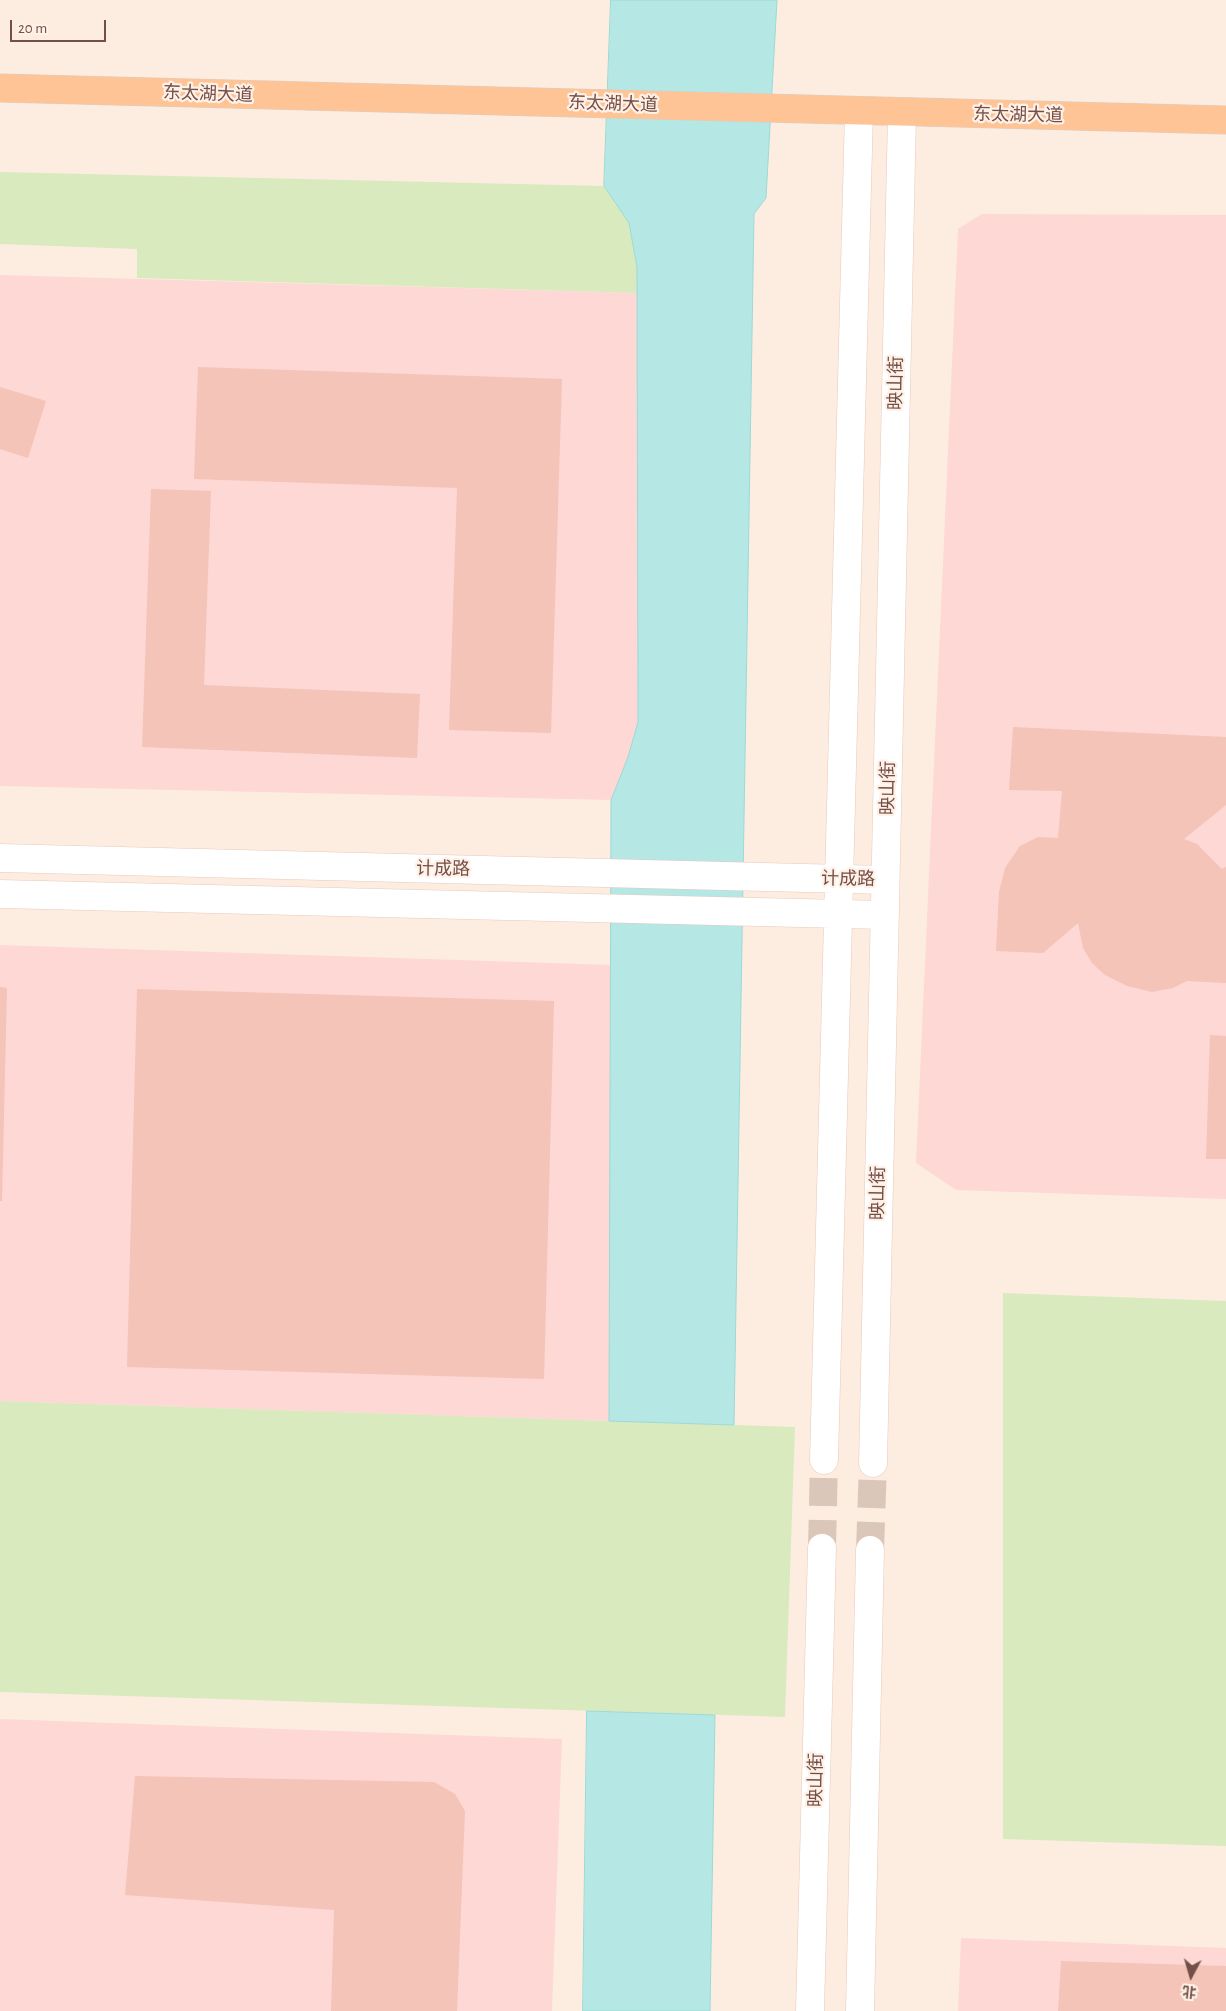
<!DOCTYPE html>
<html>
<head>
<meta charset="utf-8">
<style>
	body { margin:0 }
	#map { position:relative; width:1226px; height:2011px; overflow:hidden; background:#fdede0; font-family:"Alegreya Sans","Noto Sans SC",sans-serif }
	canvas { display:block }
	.north { position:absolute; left:1166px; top:1951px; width:50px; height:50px; -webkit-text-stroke:4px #fff1e7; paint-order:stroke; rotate:186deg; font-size:14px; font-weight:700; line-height:20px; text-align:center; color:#744f47 }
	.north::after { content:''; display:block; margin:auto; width:18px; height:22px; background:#744f47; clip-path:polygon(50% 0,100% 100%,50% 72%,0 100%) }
	.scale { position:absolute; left:10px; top:20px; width:96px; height:22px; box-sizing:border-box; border:2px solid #744f47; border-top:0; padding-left:6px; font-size:15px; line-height:18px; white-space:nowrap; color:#744f47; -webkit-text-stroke:4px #fff1e7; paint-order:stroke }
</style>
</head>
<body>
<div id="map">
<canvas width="1226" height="2011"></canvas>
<div class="north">北</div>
<div class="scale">20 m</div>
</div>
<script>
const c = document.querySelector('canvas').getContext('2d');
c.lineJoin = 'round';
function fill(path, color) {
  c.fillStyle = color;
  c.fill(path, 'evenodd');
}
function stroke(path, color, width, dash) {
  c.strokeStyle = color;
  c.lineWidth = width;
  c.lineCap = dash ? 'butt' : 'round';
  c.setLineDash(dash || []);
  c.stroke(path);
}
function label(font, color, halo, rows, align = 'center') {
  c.font = font + ' "Alegreya Sans","Noto Sans SC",sans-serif';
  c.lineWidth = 4.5;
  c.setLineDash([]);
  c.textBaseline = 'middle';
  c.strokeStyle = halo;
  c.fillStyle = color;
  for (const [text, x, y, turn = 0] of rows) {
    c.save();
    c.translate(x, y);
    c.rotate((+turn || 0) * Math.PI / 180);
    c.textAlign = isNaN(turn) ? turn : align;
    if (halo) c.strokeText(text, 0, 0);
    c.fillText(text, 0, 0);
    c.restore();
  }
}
const commercial = new Path2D(`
	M982,214L1226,215V1199L956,1190L916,1163L958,229Z
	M0,275L637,293L638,722L628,757L611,800L0,786Z
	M0,945L611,965L609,1421L0,1401Z
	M0,1719L562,1739L552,2011H0Z
	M961,1938L1226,1948V2011H958Z`);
const green = new Path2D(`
	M0,172L604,186L629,223L637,267V293L137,278V249L0,244Z
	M1003,1293L1226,1301V1846L1003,1839Z
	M0,1401L795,1427L785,1717L0,1692Z`);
const water = new Path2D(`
	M611,0H777L766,198L754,214L734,1425L609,1421L611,800L628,757L638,722L637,267L629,223L604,186Z
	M587,1711L715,1715L710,2011H583Z`);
const building = new Path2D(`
	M198,367L562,379L551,733L449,730L457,488L194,479Z
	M0,387L46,401L28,458L0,449Z
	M151,489L211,491L204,685L420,694L417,758L142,747Z
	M1013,727L1226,737V805L1184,839L1197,844L1222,869L1226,867V983L1187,981L1173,988L1152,992L1127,986L1105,975L1092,963L1083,948L1078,923L1043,953L996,951L999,892L1005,868L1020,846L1038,837L1058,838L1062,791L1009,790Z
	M0,987L7,988L2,1201H0Z
	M137,989L554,1001L544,1379L127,1367Z
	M1210,1035L1226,1036V1159H1206Z
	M135,1776L434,1782L455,1794L465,1811L457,2011H331L334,1910L125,1895Z
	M1061,1961L1226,1966V2011H1058Z`);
const secondaryTunnel = new Path2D(`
	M822,1548L824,1460
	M870,1550L873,1463`);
const secondary = new Path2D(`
	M0,858L885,880
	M0,894L885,915
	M824,1460L859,111
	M873,1463L902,113
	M810,2011L822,1548
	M860,2011L870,1550`);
const primary = new Path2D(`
	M0,88L1226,120`);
const streetNames = [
	["东太湖大道",208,94,2],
	["东太湖大道",613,104,2],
	["东太湖大道",1018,115,1],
	["映山街",896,383,-89],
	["映山街",888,788,-89],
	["计成路",443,869,1],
	["计成路",848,879,1],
	["映山街",878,1193,-89],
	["映山街",816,1780,-89]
];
fill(commercial, '#fed8d4');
fill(green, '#d9eabf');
fill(water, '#b5e7e5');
stroke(water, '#9bd9d7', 1);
fill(building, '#f3c4b7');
stroke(secondaryTunnel, '#dbc6ba', 28, [28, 14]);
stroke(secondary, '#e8c9bc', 29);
stroke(primary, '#d8cecb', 29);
stroke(secondary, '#fff', 28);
stroke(primary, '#fec496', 28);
label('18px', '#744f47', '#fff1e7', streetNames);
</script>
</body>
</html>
